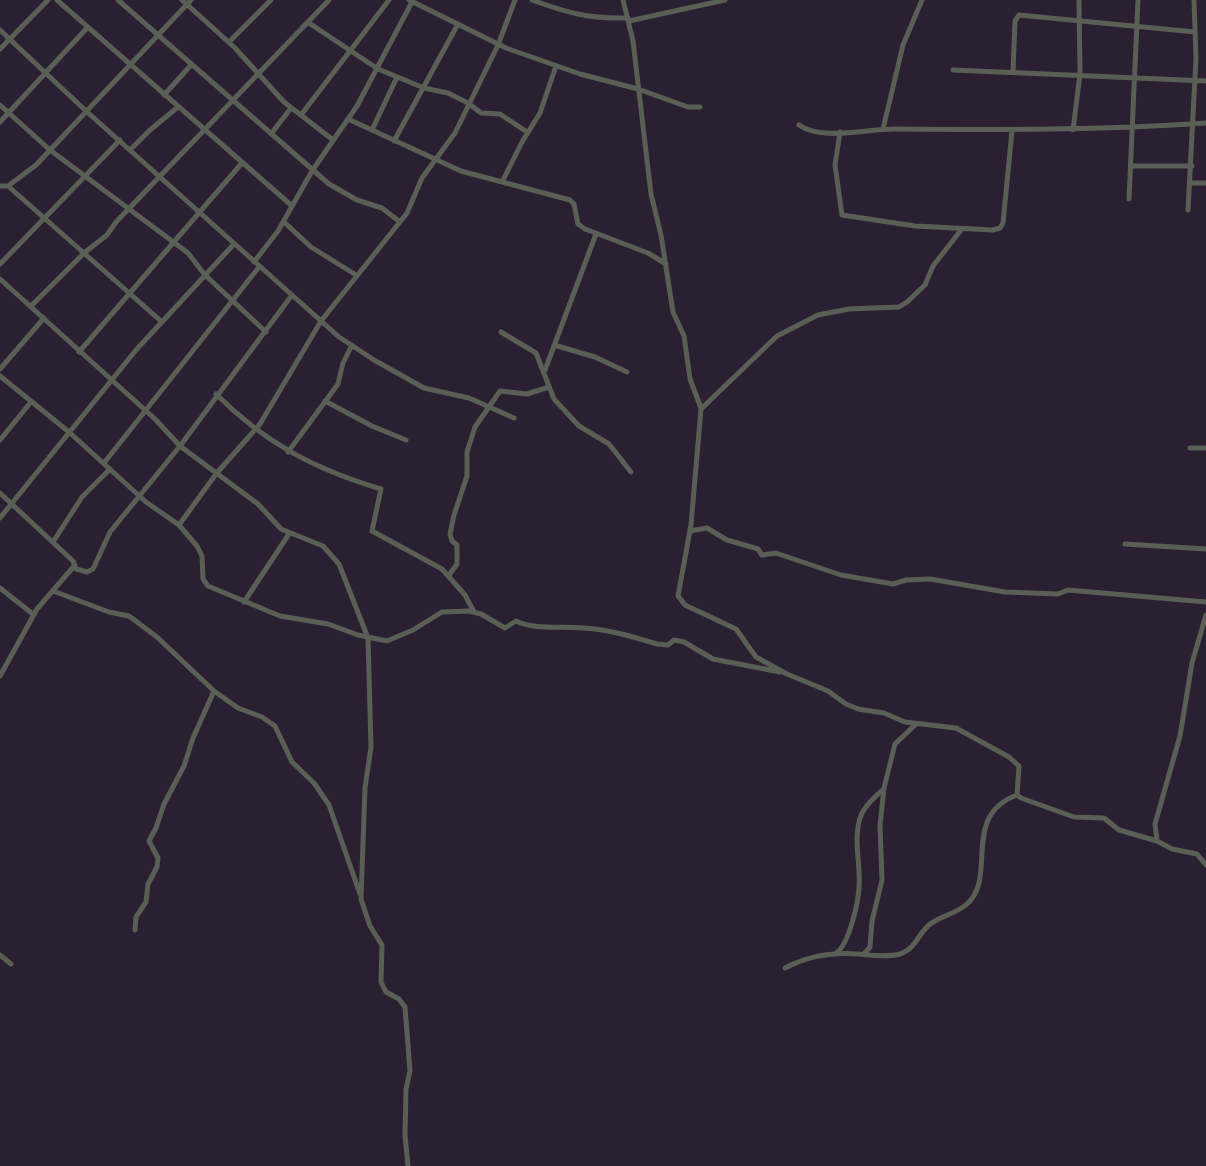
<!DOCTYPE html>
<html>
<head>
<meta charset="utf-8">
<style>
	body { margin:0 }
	canvas { display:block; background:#2b1f32 }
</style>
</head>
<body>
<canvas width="1206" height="1166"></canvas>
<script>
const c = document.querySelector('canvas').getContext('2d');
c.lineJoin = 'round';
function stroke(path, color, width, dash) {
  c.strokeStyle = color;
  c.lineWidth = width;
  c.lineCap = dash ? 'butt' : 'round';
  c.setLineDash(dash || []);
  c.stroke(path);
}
const minor = new Path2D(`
	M57,0L291,205
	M118,0L329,184L357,200L382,208L400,222
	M182,0L235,48L284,102L333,140
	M409,0L506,48L580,74L638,89L688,107H700
	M532,0C567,13 590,19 628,18
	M623,0L633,41L651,194L661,235L673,312L684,336L690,379L701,408
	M629,21L725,0
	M309,23L378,69L424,88L448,93L468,103L481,113L500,114L527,132
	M0,30L86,111L339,337L374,360L424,388L469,398L514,418
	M229,42L271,0
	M0,49L48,0
	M953,70L1206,81
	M1013,72L1015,21L1019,15L1195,32
	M164,95L191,65
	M0,105L50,150L188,253L205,275L266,332
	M301,115L389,0
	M348,119L461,171L570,200L574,204L578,224L585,229L648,253L666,264
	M0,122L87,28
	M799,125C821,141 867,129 894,129C999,130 1102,130 1206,123
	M883,129L903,45L922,0
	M372,130L397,77
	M1073,130L1080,74L1079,0
	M840,132L835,165L842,215L915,226L993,230L1000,228L1003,223L1012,131
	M271,134L291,108
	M394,141L458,24
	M130,150L150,130L178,107
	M1131,166H1192
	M502,182L522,142L540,113L556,66
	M1191,183H1206
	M0,186H8L36,165L191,0
	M8,186L162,322
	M1129,199L1138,0
	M1188,210L1196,58L1194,0
	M284,222L311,247L356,275
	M961,230L933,266L925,285L907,302L899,307L849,309L818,315L777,336L701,409L691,525L678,596L685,605L736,629L756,657L787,674L828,691L846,704L858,709L884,713L905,722L956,728L1009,757L1019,766L1017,795L1021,798L1074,817L1104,818L1119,830L1157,841L1172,849L1197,854L1206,865
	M254,262L278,231L312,171L357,106L413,0
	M0,264L120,140
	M0,279L155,419L180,446L258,504L281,529L323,546L339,564L368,638L371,747L365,788L361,899L370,926L382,945L381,982L386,992L399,999L405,1007L410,1071L406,1089L405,1135L408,1166
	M31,306L84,253L107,235L116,222L329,0
	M501,332L536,353L554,399L579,426L609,444L631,472
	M554,345L595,357L627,372
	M79,352L242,163
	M0,369L44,318
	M545,370L596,234
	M0,376L69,432L146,502L179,525L197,546L202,556L203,579L208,586L280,616L328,624L358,635L387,641L413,630L442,612L469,611L481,614L505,628L516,621C533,630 563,626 583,628C607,629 634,637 657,644L668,645L674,640L684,642L713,659L780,672
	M216,394C265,443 314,469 381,489L372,531L442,569L465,595L474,612
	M325,401L372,426L406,440
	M0,440L31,402
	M1190,448H1206
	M288,452L338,384L343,363L352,345
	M104,463L259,267
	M0,493L73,561L76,569L87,572L93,569L110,532L180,446L292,295
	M0,518L136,350L234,244
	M179,525L216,474L260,424L321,321L407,213L422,178L455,133L498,45L515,0
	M690,531L707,528L727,540L758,549L762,555L776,553L841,575L893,584L906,580L930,579L1005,592L1058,594L1068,590L1206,602
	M53,542L82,497L110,469
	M1125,544L1206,549
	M449,575L457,564V545L452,541L450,534L454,515L467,476V452L475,427L500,391L527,394L549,387
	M0,588L34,615
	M53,591L109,612L129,616L157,637L214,691L238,708L262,717L275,726L292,762L314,783L329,805L360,894
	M244,602L289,534
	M0,676L37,609L75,565
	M1157,840L1155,824L1180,736L1192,663L1206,615
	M135,930L136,917L146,902L148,884L157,867L158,858L149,841L156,828L164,804L184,766L193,738L214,691
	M837,952C849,944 858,903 859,888C861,865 853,841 860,818C863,808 875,796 884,789
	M864,954L870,947L872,921L882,880L880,825L884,788L895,744L916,724
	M0,955L11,964
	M785,968C808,956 831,952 857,954C870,955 886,958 900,954C916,949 917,935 929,925C940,916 956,914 967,904C998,877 960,816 1017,795`);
stroke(minor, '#595f55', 5);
</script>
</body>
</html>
